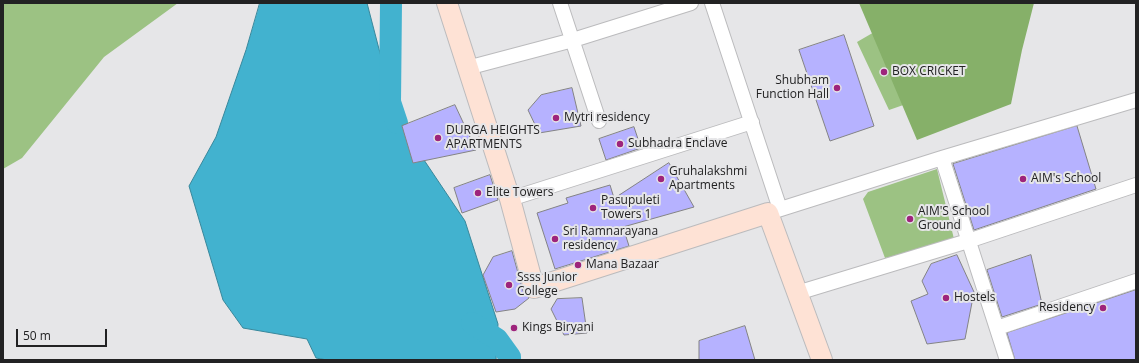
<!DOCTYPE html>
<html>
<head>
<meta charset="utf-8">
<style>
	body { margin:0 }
	#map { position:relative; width:1139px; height:363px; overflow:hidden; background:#e6e6e8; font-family:"Open Sans",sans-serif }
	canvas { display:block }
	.frame { position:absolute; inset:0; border:4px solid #222223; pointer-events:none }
	.scale { position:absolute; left:16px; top:329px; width:91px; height:18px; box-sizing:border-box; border:2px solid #222223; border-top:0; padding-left:5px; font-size:12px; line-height:14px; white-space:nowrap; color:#222223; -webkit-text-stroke:3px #e6e6e8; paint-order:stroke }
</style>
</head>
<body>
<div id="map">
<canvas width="1139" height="363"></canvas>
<div class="frame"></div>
<div class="scale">50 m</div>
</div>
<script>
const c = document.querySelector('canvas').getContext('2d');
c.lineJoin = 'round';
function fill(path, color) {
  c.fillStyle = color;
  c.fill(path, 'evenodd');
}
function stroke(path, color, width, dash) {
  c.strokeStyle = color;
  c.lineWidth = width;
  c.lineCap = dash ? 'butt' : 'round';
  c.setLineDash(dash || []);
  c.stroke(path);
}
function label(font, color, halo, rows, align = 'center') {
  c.font = font + ' "Open Sans",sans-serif';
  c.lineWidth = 4;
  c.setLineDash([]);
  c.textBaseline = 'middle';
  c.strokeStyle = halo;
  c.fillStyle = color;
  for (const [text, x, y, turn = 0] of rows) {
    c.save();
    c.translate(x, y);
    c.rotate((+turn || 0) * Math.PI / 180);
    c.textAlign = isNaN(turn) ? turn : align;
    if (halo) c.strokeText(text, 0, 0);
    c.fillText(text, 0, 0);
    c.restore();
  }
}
const green = new Path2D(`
	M3,3H178L104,57L22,158L3,169Z
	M876,31L912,102L889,110L857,42Z
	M937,169L954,239L917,251L885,258L863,199L868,192Z`);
const forest = new Path2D(`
	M859,3H1034L1022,50L1011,104L917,140Z`);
const water = new Path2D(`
	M260,3H367L392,99L424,160L465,221L498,324L496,360H327L316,358L307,339L243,328L223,300L189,186L216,137L246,50Z`);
const river = new Path2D(`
	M391,3L390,102L397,123
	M472,323L497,339L510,357V360`);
const building = new Path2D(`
	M844,35L874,126L830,141L799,50Z
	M572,88L581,126L539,133L528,110L541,95Z
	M455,105L476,150L413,163L402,126Z
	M1077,126L1096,189L974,230L953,164Z
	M634,127L641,148L606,160L599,139Z
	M669,163L694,207L623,227L629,246L555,269L537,213L568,203L566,198L610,185L614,198Z
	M490,175L498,200L462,213L454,188Z
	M512,251L523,291L529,298L515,309L496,312L483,275L493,257Z
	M957,255L974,292L965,339L927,344L911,301L928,294L922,281L931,264Z
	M1031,255L1042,304L1002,317L987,270Z
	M1136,290V360H1015L1007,333Z
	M582,298L587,333L564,335L551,309L557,299Z
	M745,326L755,360H699V341Z`);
const street = new Path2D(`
	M560,3L599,121
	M712,3L780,209
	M467,68L573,40L691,3
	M942,158L1007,360
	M510,199L752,122
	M768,213L942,158L1136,100
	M797,293L968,241L1136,185
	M997,328L1136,281`);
const secondary = new Path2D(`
	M447,3L510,199L534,288L768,213L822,360`);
const markers = [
	[884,72,4,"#9e247c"],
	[837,88,4,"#9e247c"],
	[556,118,4,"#9e247c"],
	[438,138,4,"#9e247c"],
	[620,144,4,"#9e247c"],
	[661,179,4,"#9e247c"],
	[1023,179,4,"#9e247c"],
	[478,193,4,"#9e247c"],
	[593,208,4,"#9e247c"],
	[910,219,4,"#9e247c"],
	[555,239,4,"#9e247c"],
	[578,265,4,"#9e247c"],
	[509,285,4,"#9e247c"],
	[946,298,4,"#9e247c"],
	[1103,308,4,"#9e247c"],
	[514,328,4,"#9e247c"]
];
const poiNames = [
	["BOX CRICKET",892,72],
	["Shubham",829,81,"right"],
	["Function Hall",829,95,"right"],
	["Mytri residency",564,118],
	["DURGA HEIGHTS",446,131],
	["APARTMENTS",446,145],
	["Subhadra Enclave",628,144],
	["Gruhalakshmi",669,172],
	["Apartments",669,186],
	["AIM's School",1031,179],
	["Elite Towers",486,193],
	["Pasupuleti",601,201],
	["Towers 1",601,215],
	["AIM'S School",918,212],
	["Ground",918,226],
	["Sri Ramnarayana",563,232],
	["residency",563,246],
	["Mana Bazaar",586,265],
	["Ssss Junior",517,278],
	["College",517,292],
	["Hostels",954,298],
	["Residency",1095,308,"right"],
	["Kings Biryani",522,328]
];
fill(green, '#9cc283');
fill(forest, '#86b069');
fill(water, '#42b2cf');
stroke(water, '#38879b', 1);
stroke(river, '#42b2cf', 22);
fill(building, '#b6b2ff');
stroke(building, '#838384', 1);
stroke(street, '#bbbbbd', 16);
stroke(secondary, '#bbbbbd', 22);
stroke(street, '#fff', 14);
stroke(secondary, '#fee2d5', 20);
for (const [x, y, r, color] of markers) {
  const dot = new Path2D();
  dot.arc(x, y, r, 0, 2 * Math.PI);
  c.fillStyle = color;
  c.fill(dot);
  stroke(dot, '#e6e6e8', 1.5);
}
label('12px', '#222223', '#e6e6e8', poiNames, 'left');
</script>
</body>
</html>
